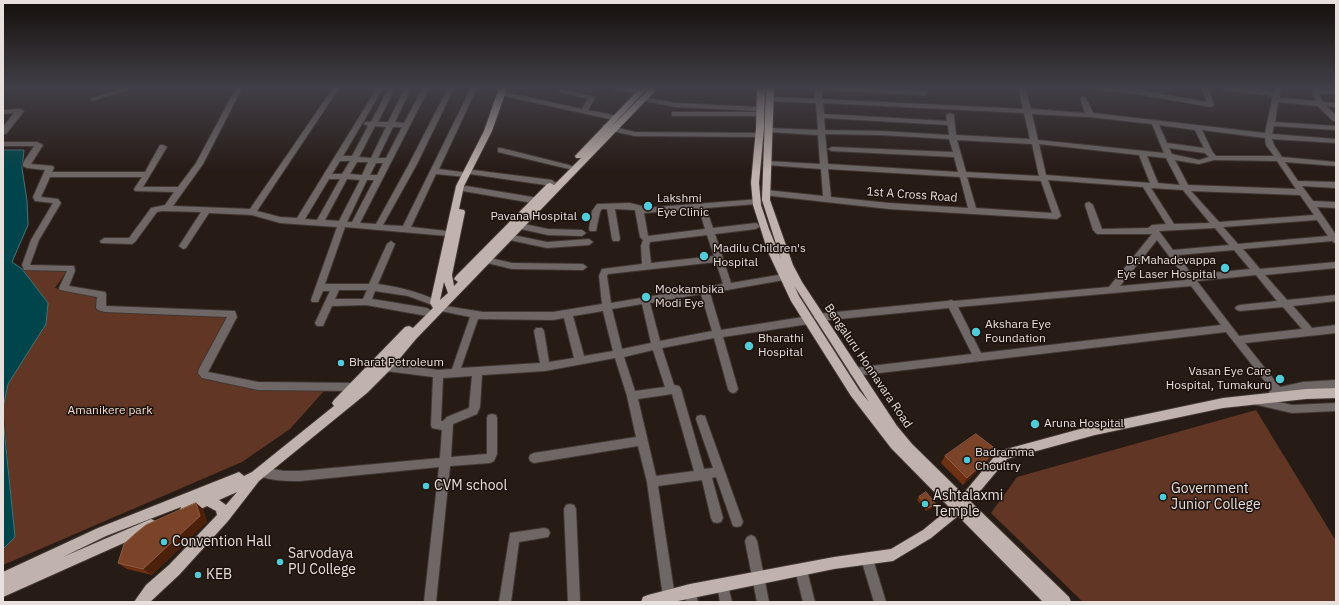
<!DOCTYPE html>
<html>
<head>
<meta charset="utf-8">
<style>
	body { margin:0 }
	#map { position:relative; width:1339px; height:605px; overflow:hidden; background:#271b16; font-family:"IBM Plex Sans",sans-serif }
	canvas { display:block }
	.frame { position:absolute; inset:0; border:4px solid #e8e0dd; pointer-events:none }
</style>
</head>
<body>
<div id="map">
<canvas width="1339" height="605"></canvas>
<div class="frame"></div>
</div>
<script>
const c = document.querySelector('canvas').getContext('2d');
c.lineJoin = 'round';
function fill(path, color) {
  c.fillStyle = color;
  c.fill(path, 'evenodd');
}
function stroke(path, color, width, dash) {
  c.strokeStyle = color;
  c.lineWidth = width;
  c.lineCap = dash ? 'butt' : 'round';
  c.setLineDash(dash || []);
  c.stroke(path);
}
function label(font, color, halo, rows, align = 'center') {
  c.font = font + ' "IBM Plex Sans",sans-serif';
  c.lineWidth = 3;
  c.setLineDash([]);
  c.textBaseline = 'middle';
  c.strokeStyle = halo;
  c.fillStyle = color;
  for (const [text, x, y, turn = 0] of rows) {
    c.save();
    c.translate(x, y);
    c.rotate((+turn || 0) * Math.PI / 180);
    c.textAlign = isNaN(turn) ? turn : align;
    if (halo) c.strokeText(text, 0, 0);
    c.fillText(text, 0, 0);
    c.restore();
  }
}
const green = new Path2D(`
	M22,269L67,271L55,288L98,298L95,309L235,312L203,374L228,384L332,382L290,429L242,462L3,565V549L15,537L3,408L8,384L46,324L48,303Z
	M1256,410L1336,541V602H1083L991,513L1017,477Z`);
const water = new Path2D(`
	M3,150H24L22,168L27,201L28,225L12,262L22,269L48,303L46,324L8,384L3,408Z
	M3,418L15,537L3,549Z`);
const minor = new Path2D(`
	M123,88H132L95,100L93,101L90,99Z
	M236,88H242L203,164L173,206L250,209L333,88H339L257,211L280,217L297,218L377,88H383L343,156H352L368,126L364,124L365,122H371L389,88H395L378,122H388L405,88H411L395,122L404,123L423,88H429L360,223L376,224L409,164L448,88H454L417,164L383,225L403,226L471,88H477L439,169L469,173L473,170L552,180L556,183L552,186L470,174L466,177L436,174L411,227L456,232L460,235L459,237L345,227L325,284H369L387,244L391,241L395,244L378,284C399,287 419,292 438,301L439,305L483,312H553L602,304L599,276L602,269L642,264L641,246L643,240L640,237L635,210L615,209L620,239L619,241H613L612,239L607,209H602L600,212L596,231H590L589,229L592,211L597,204L630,203L642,206L643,208L760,199L761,201L757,204L706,208L713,228L756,223L760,226L756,229L715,234L731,283L784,274L788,277L784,280L710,293L721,330L809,316L812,317L814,320L812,323L809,324L723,337L738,389L736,392L733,393L730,392L728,389L714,338L662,348L674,385L679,386L681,389L704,469L713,468L696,419L697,416L701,415L705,416L706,419L743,522L741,526L737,527L733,526L716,477L712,478L723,518L721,522L717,523L713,522L711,518L702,480L658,486L675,597L673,601H665L663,597L647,482L638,446L534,463L530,461L529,458L530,455L534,453L636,437L627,396L615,358L545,371L482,375L480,407L477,414L453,424L451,457L487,454V418L488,415L492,414L496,415L497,418V454L494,461L490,463L450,466L436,602H424L439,467L300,481C286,481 271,481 257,475L256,472L257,469L261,467L284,471H300L440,458L442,430L432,428L431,425L433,377L386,371L383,370L381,367L383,364L386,363L438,370L452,369L470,317L436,310L435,306L408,296L375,291L372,299L427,308L430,310L432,312L430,314L427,316L366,305L332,306L323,326H317L315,323L330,291H323L318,302H312L311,300L337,227L280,223L252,215L209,213L186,248L183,249L179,246L201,212L162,211L157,212L135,242L132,244L101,243L100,241L104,238H129L151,208L165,205L174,192L135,191L134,189L142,177H50L41,197L58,199L61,203L39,240L30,265L74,266L75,271L69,286L105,292L106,294V306L235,311L237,317L208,372L258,382L354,383L357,384L359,387L357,390L354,391L258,390L202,378L198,373L199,369L227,317L105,312L98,310L96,308L97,297L60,290L59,288L67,271L24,270L22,265L31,240L53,203L35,201L33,197L45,170L27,168L23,166V163L34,146H3V142H37L43,145L31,164L53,166L54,168L52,172H145L160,145H163L167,147L143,187H178L196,163ZM375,126L386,127L371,158L359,157ZM393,127H402L386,158H378ZM340,161H350L342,174H332ZM357,162H368L362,175L350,174ZM376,163H383L377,175H370ZM329,179H340L317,220L305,219ZM347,179L360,180L339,221L325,220ZM367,180H374L352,222H347ZM699,209L705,229L648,236L644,213ZM707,235L714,256L651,263L649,246L650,242ZM716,262L723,284L611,303L607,276L608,274ZM339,290H367L363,299H335ZM701,294L712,331L660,341L650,303ZM642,304L651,343L622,349L612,309ZM603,311L613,351L584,356L573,316ZM564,318L574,358L549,362L544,331L542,328H536L534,331L540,363L461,368L478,319L553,320ZM653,350L665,387L635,391L624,357ZM472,376L469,408L447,417L443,421H441L443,378ZM672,394L694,471L656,476L638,399Z
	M613,88H627L642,91L643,92L640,94L616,90Z
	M815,88H858L924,91L927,93L924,95L822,90V99L1023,109L1019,88H1025L1031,109L1085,113L1080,98L1083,96L1086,98L1093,113L1265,133L1273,96L1224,90L1221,88H1240L1274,92L1275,88H1281L1279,98L1316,101L1312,92L1313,91L1336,90V94H1319L1323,102L1336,103V107L1326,106L1336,115V121H1333L1318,106L1278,102L1275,122L1336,126V130L1274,126L1272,134L1336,139V143L1272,139L1274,145L1282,157L1336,162V166L1285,162L1298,181L1336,182V188L1302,186L1313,201L1336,202V208L1317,207L1336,235V244L1332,241L1243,249L1260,269L1336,262V268L1265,275L1287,300L1336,295V301L1293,306L1312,328L1336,325V333L1245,343L1280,387L1303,382L1336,380V388L1303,390L1286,394L1288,397L1287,400C1281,402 1279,400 1276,396L1270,395L1269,392L1271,389L1226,332L854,376L851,375L849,372L851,369L854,368L972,354L949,308L819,321L816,320L814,317L816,314L947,301L951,300L954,301L1109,287L1152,234H1097L1093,230L1085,205L1086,203L1089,202L1093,205L1102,229L1148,228L1152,225L1166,224L1143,187L1048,180L1061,216L1057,219L889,209L763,195L762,193L763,191L766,190L823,196L821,169L767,165L763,163L767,161L820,164L818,135L768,132L764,130L768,128L818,130L816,103L769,101L766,99L769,97L815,99ZM823,103L1024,113L1030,139L956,135L954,115L950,113L946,115L947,121L824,114ZM1032,114L1090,117L1152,124L1164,153L1038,140ZM824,118L948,125L949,135L881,131L825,130ZM1159,125L1195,130L1204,148L1167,143ZM1202,130L1265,138L1266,145L1274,156H1216L1212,151ZM825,134L881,135L949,139L953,152L832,147L828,149L832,151L954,157L958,172L828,164ZM957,140L1032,144L1039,176L966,172ZM1039,144L1139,155L1150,183L1046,175ZM1169,148L1205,153L1209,157L1199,160L1172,154ZM1147,156L1166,158L1180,185L1158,183ZM1175,160L1199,164L1214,160L1277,161L1296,189L1188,185ZM828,169L960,177L968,208L889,203L831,197ZM967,177L1041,181L1052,213L976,208ZM1151,188L1183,190L1210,223L1174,224ZM1191,191L1300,195L1314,215L1219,222ZM1317,220L1328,236L1238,244L1223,227ZM1215,228L1229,245L1173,250L1159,231ZM1157,240L1187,280L1120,286ZM1234,250L1250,269L1192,275L1178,255ZM1256,275L1277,301L1240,305L1237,306L1235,308L1237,310L1240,311L1283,307L1302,329L1239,336L1197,281ZM1191,286L1221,325L981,353L958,307Z
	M1094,88L1138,90L1207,102L1202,88H1208L1214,105L1211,107L1138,94L1097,90Z
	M562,89L594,97L595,98L588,110L617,116L618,118L614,120L504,96L501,94L504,92L582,109L588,99L560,92L559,91Z
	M643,97L675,103L760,107L764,109L760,111L675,107L641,100L640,99Z
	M20,109L24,111L6,134H3V127L14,113L3,114V110Z
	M672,112H760L764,114L760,116H672Z
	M603,125H606L635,132L760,133L764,135L760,137L635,136L603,129Z
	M498,148H501L569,165L573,167L569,169L498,152Z
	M466,186L544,199L548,202L544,205L463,191L462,189L463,187Z
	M519,223L548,229L582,230L586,233L582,236L548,235L516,228L515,226L516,224Z
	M508,234L547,242L589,239L593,242L589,245L547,248L505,239L504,237L505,235Z
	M486,257L512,263L583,264L587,267L583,270L512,269L483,262L482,260L483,258Z
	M1253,396L1292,405L1336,403V411L1292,413L1249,403L1248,400L1249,397Z
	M570,504L574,505L576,509L580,602H568L564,509L566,505Z
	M544,528L548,529L550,533L548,537L519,542L511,602H499L510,533Z
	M751,535L755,537L757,541L769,602H757L745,541L747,537Z
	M867,553L871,555L873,559L886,602H874L861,559L863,555Z
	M801,564L805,566L807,570L815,602H803L795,570L797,566Z
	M723,579L727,581L732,602H720L717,585L719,581Z
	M690,585L694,587L698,602H686L684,591L686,587Z`);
const major = new Path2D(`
	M499,88H507L492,131L464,186L459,209L464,210L465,212L452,275L454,286L458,282L454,279L456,276L547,184L550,183L554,185L581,158H576L575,156L640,88H648L608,130L650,88H658L416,339L390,370L367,393L259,481L228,521L179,575L150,602H134L146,585L169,565L217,515L216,511L207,506L186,516L182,514L180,510L181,507L106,536L63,557L151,519L155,521L157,525L155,529L3,597V572L98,528L239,472L244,476L252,472L334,406L332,403L334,400L405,327L409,326L413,328L433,308L430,303L456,186L484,131ZM444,282L448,293L440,300ZM237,492L226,505L219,500Z
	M757,88H765L764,128L759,183L761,205L769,229L781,259L762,200L766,88H774L770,200L793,265L802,282L897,426L912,444L963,494L999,451L1003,450L1095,425L1223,398L1306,389L1336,388V398L1306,399L1223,408L1095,435L1007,459L971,502L1069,597L1071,602H1043L958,516L931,538L893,561L834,569L673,602H641L643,597L648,595L690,584L834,557L891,549L923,530L950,508L891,448L851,396L791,301L768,252L753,205L751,183L756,128ZM794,285L795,287L869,402L859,390L799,296Z`);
const wall = new Path2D(`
	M945,456L992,457L963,485L941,463Z
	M919,497L934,507L926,511L917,500Z
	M196,503L203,509L207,522L152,575L127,569L118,563Z`);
const shadedWall = new Path2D(`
	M997,450L992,457L963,485L967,478Z
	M196,503L203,509L207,522L152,575L143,569Z
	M936,504L934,507L926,511L928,508Z`);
const building = new Path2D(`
	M976,434L997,450L967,478L945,456Z
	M926,492L936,504L928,508L919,497Z
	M196,503L200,516L143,569L118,563L124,544L136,533L146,525Z`);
const markers = [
	[648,206,5,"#52cbd8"],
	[586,217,5,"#52cbd8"],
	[704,256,5,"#52cbd8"],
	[1225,268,5,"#52cbd8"],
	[646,297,5,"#52cbd8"],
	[976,332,5,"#52cbd8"],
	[749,346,5,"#52cbd8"],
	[341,363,4,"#52cbd8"],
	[1280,379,5,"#52cbd8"],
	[1035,424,5,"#52cbd8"],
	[967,460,4,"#52cbd8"],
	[426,486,4,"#52cbd8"],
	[1163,497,4,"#52cbd8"],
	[925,504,4,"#52cbd8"],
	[164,542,4,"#52cbd8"],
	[280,562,4,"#52cbd8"],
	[198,575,4,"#52cbd8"]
];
const streetNames = [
	["1st A Cross Road",912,195,4],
	["Bengaluru Honnavara Road",868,366,56]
];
const poiNames = [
	["Lakshmi",657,199],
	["Eye Clinic",657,213],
	["Pavana Hospital",577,217,"right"],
	["Madilu Children's",713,249],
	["Hospital",713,263],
	["Dr.Mahadevappa",1216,261,"right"],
	["Eye Laser Hospital",1216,275,"right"],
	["Mookambika",655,290],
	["Modi Eye",655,304],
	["Akshara Eye",985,325],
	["Foundation",985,339],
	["Bharathi",758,339],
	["Hospital",758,353],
	["Bharat Petroleum",349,363],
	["Vasan Eye Care",1271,372,"right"],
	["Hospital, Tumakuru",1271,386,"right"],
	["Aruna Hospital",1044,424],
	["Badramma",975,453],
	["Choultry",975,467]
];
const parkNames = [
	["Amanikere park",110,411]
];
const nearPoinames = [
	["CVM school",434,486],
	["Government",1171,489],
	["Junior College",1171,505],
	["Ashtalaxmi",933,496],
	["Temple",933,512],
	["Convention Hall",172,542],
	["Sarvodaya",288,554],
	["PU College",288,570],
	["KEB",206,575]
];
fill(green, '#613625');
fill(water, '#00454c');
stroke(water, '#467478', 1);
stroke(minor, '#423732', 2);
stroke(major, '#423732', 2);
fill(minor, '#6e6765');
fill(major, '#c0b2ac');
fill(wall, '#6e3012');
fill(shadedWall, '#4c200b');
fill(building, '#7b4328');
stroke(building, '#8c5c44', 1);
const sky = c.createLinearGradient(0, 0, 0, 172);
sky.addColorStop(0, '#150f0c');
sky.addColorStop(0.51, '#413f47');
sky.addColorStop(1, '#413f4700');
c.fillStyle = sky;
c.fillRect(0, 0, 1339, 172);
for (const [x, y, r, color] of markers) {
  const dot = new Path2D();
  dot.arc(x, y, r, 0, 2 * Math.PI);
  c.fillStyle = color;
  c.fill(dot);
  stroke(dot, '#1d120d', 1.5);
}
label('12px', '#e8e0dd', '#1d120d', streetNames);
label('12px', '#e8e0dd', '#1d120d', poiNames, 'left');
label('12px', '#f2dcd4', '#1d120d', parkNames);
label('14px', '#e8e0dd', '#1d120d', nearPoinames, 'left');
</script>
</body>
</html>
